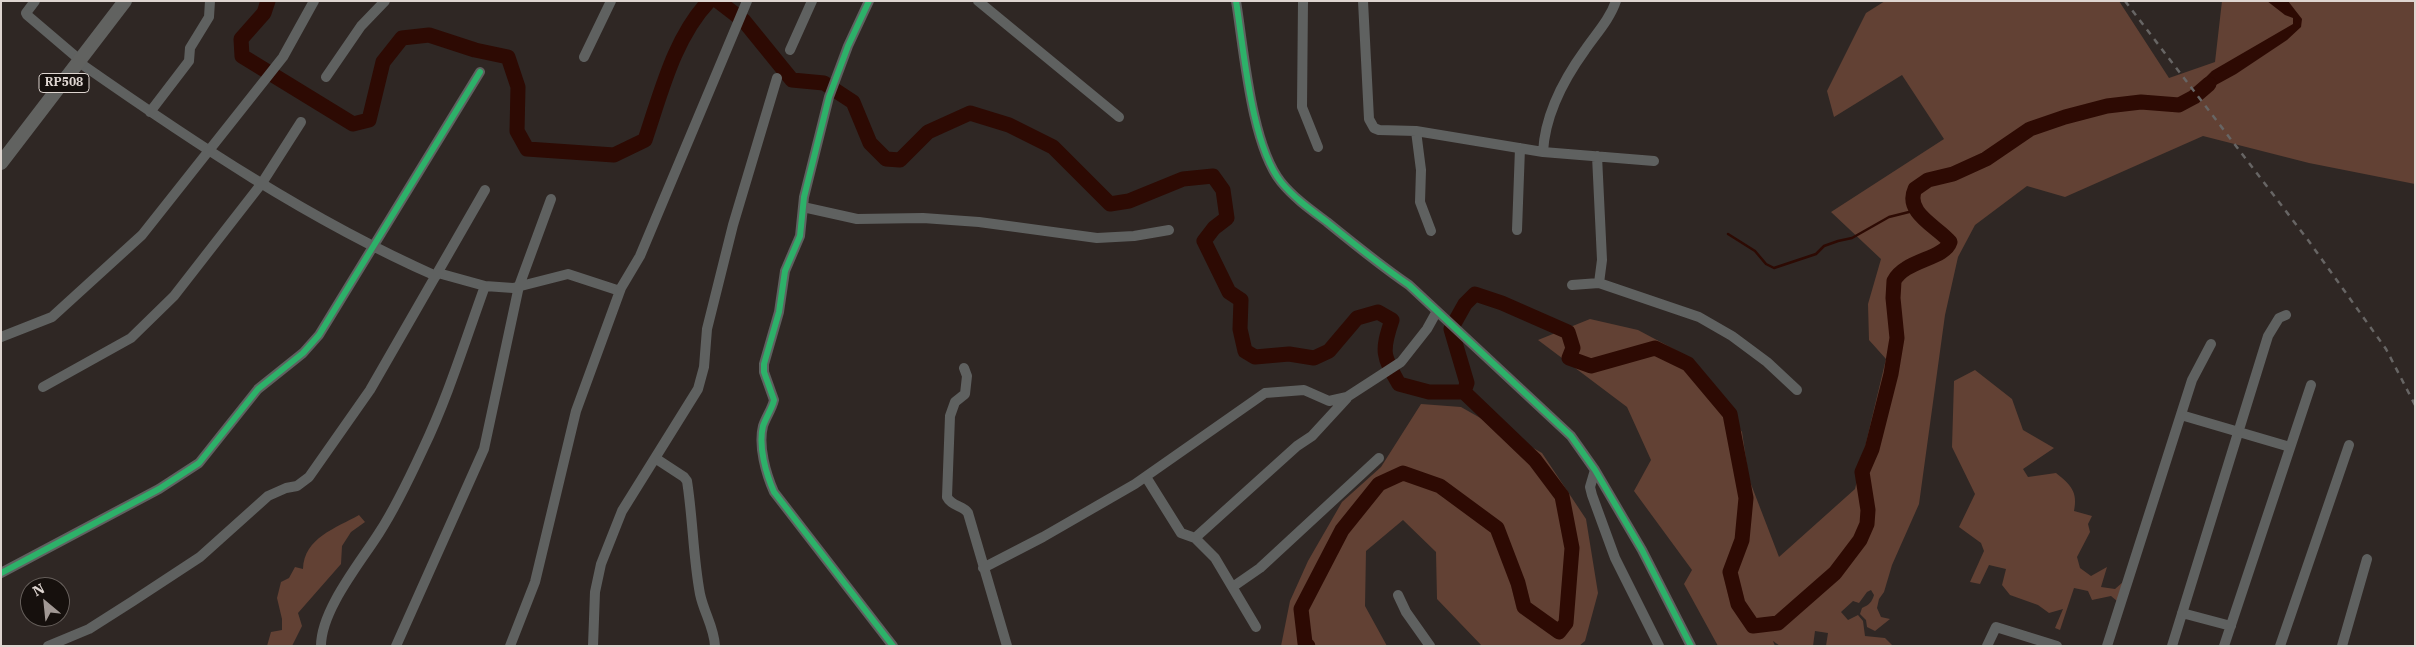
<!DOCTYPE html>
<html>
<head>
<meta charset="utf-8">
<style>
	body { margin:0 }
	#map { position:relative; width:2416px; height:647px; overflow:hidden; background:#2f2724; font-family:"IBM Plex Serif",serif }
	canvas { display:block }
	.frame { position:absolute; inset:0; border:2px solid #ded5d0; pointer-events:none }
	.north { position:absolute; left:20px; top:577px; width:50px; height:50px; box-sizing:border-box; background:#16100d; border:1px solid #665f5b; border-radius:50%; rotate:332deg; font-size:14px; font-weight:700; line-height:20px; text-align:center; color:#ded5d0 }
	.north::after { content:''; display:block; margin:auto; width:18px; height:22px; background:#a19894; clip-path:polygon(50% 0,100% 100%,50% 72%,0 100%) }
</style>
</head>
<body>
<div id="map">
<canvas width="2416" height="647"></canvas>
<div class="frame"></div>
<div class="north">N</div>
</div>
<script>
const c = document.querySelector('canvas').getContext('2d');
c.lineJoin = 'round';
function fill(path, color) {
  c.fillStyle = color;
  c.fill(path, 'evenodd');
}
function stroke(path, color, width, dash) {
  c.strokeStyle = color;
  c.lineWidth = width;
  c.lineCap = dash ? 'butt' : 'round';
  c.setLineDash(dash || []);
  c.stroke(path);
}
function label(font, color, halo, rows, align = 'center') {
  c.font = font + ' "IBM Plex Serif",serif';
  c.lineWidth = 5;
  c.setLineDash([]);
  c.textBaseline = 'middle';
  c.strokeStyle = halo;
  c.fillStyle = color;
  for (const [text, x, y, turn = 0] of rows) {
    c.save();
    c.translate(x, y);
    c.rotate((+turn || 0) * Math.PI / 180);
    c.textAlign = isNaN(turn) ? turn : align;
    if (halo) c.strokeText(text, 0, 0);
    c.fillText(text, 0, 0);
    c.restore();
  }
}
const green = new Path2D(`
	M1885,1H2119L2169,78L2215,62L2222,1H2415V184L2309,163L2203,136L2065,197L2027,186L1975,225L1958,257L1945,315L1919,504L1892,565L1884,592L1879,599L1877,608L1881,617L1890,619L1875,631L1867,627L1866,620L1860,614L1862,608C1869,605 1872,602 1874,595L1871,590L1867,592L1859,603L1853,601L1841,612L1848,620L1858,615L1863,621L1865,636L1885,638L1893,646H1826L1828,633L1815,631L1813,646H1780L1773,641L1775,646H1718L1684,584L1692,570L1634,491L1651,460L1627,407L1538,340L1590,319L1638,330L1685,355L1742,432L1749,479L1779,557L1855,489L1886,359L1869,340L1868,304L1881,259L1831,212L1944,139L1902,75L1834,117L1827,91L1866,13Z
	M1975,370L2012,399L2023,430L2054,448L2023,469L2028,477L2056,473C2071,485 2078,492 2074,511L2092,516L2088,524L2090,532L2077,557L2080,568L2091,576L2107,567L2101,587L2115,589L2123,582L2117,601L2111,596L2092,600L2088,591L2074,588L2060,630L2055,628L2063,609L2049,613L2038,605L2010,595L2002,585L2006,569L1989,565L1980,584L1970,582L1984,551L1981,543L1959,527L1975,494L1952,447L1954,381Z
	M1421,404L1461,407L1542,453L1586,519L1598,593L1585,641L1579,646H1482L1437,599L1436,552L1403,520L1366,551L1365,606L1387,646H1281L1290,601L1308,561L1342,502L1381,467Z
	M359,515L365,522L351,532L342,546L341,564L298,613L302,626L292,646H267L271,632L282,630V619L277,598L281,582L289,578L295,567L303,569C304,538 336,528 359,515Z`);
const water = new Path2D(`
	M2267,1H2288L2302,19L2301,27L2287,40L2236,74L2194,97L2202,81L2212,71L2293,24V18L2285,15Z`);
const stream = new Path2D(`
	M1728,234L1755,251L1766,264L1774,268L1816,254L1824,246L1838,241L1852,238L1889,217L1917,210`);
const river = new Path2D(`
	M268,1L264,13L241,39L242,56L353,124L369,120L383,62L402,38L429,35L475,50L508,57L518,87L517,131L527,149L614,155L645,140C661,93 674,38 709,1
	M718,1L744,21L792,80L824,83L853,102L870,143L886,159L900,160L928,132L970,113L1009,125L1053,147L1110,204L1129,201L1183,179L1213,176L1223,190L1227,218L1214,228L1204,241L1229,292L1241,300L1240,329L1245,351L1255,357L1289,354L1314,358L1329,351L1357,318L1378,312L1392,320C1381,352 1383,356 1399,384L1429,392H1464L1467,383L1451,329L1465,304L1475,294L1502,303L1568,332L1573,348L1569,358L1591,366L1655,348L1688,364L1730,414L1746,498L1742,540L1730,572L1738,604L1753,626L1778,623L1835,573L1860,540L1867,524L1868,510L1862,472L1872,449L1891,374L1897,338L1893,298L1894,281C1904,260 1945,259 1950,242C1938,227 1904,213 1915,189L1928,180L1953,174L1986,159L2030,129L2065,117L2107,106L2141,102L2179,105L2194,97L2209,84
	M1308,646L1305,643L1301,609L1342,530L1379,484L1403,473L1440,486L1497,528L1518,583L1524,607L1559,632L1566,623L1572,548L1562,496L1535,460L1464,392`);
const minor = new Path2D(`
	M35,1L26,13L27,15L81,61
	M869,1L848,46L829,97L804,197L800,236L785,271L779,312L764,364V372L774,400C772,409 766,417 763,426C758,446 766,474 774,492L893,646
	M978,1L1119,117
	M1236,1C1244,50 1251,144 1281,182C1294,198 1311,210 1327,222C1354,244 1381,266 1409,285L1571,436L1595,470L1642,550L1691,646
	M1303,1L1302,107L1318,147
	M1363,1L1369,119L1374,128L1379,130L1416,131L1543,152L1654,161
	M790,50L812,1
	M584,57L611,1
	M80,63C193,142 309,220 436,276
	M326,77L361,26L385,1
	M150,112L189,61L190,48L209,17L210,1
	M1416,131L1421,170L1420,202L1431,231
	M1543,152C1545,115 1564,79 1585,50C1596,34 1610,19 1616,1
	M1597,156L1602,260L1599,283
	M803,207L857,219L923,218L979,222L1097,238L1134,236L1169,230
	M1517,230L1520,148
	M438,273L485,286L513,288L568,274L620,291
	M1572,285L1599,283L1699,317L1732,336L1767,362L1797,390
	M1,337L52,317L142,235L283,57L314,1
	M964,368L967,376L965,394L955,402L950,416L947,497C952,507 963,505 968,513L1007,646
	M43,387L131,338L174,296L262,183L301,122
	M2181,415L2290,447
	M655,458L684,477L687,481C693,519 693,557 700,594C704,613 714,627 715,646
	M1595,470L1590,487L1592,495L1615,558L1659,646
	M1146,477L1181,533L1195,538L1215,558L1256,627
	M1195,538L1297,446L1312,436L1347,398
	M983,568L1043,537L1135,484L1265,393L1304,390L1329,401L1347,397L1401,362L1427,329L1437,311
	M1,573L159,489L199,463L258,389L303,353L319,335L480,72
	M1234,586L1260,568L1379,458
	M1398,595L1406,612L1430,646
	M2182,613L2231,626
	M48,646L89,629L133,601L200,557L268,496L286,488L297,486L309,477L370,390L485,190
	M321,646C321,610 360,563 379,533C396,507 410,477 423,449C448,397 465,341 485,286
	M396,646L484,449L519,286L551,199
	M510,646L535,582L576,411L621,288L640,256L747,1
	M593,646L595,592L601,564L622,511L698,389L704,367L707,329L733,225L777,78
	M1987,646L1996,627L2057,646
	M2107,646L2192,380L2211,344
	M2172,646L2268,336L2279,318L2286,315
	M2224,646L2311,385
	M2280,646L2349,445
	M2342,646L2367,559`);
const major = new Path2D(`
	M1,163L125,1`);
const rail = new Path2D(`
	M2125,1L2308,240L2386,349L2415,405`);
const cycleway = new Path2D(`
	M869,1L848,46L829,97L804,197L800,236L785,271L779,312L764,364V372L774,400C772,409 766,417 763,426C758,446 766,474 774,492L893,646
	M1236,1C1244,50 1251,144 1281,182C1294,198 1311,210 1327,222C1354,244 1381,266 1409,285L1571,436L1595,470L1642,550L1691,646
	M1,573L159,489L199,463L258,389L303,353L319,335L480,72`);
const shields = [
	[64,83,50]
];
const shieldNames = [
	["RP508",64,83]
];
fill(green, '#624134');
fill(water, '#2d0a03');
stroke(stream, '#2d0a03', 2.5);
stroke(river, '#2d0a03', 15);
stroke(minor, '#5f6160', 10);
stroke(major, '#616260', 14);
stroke(rail, '#676564', 2.5, [6, 6]);
stroke(cycleway, '#2db169', 6);
for (const [x, y, w] of shields) {
  const box = new Path2D();
  box.roundRect(x - w / 2, y - 9.5, w, 19, 4);
  c.fillStyle = '#16100d';
  c.fill(box);
  stroke(box, '#ded5d0', 1);
}
label('bold 12px', '#ded5d0', null, shieldNames);
</script>
</body>
</html>
